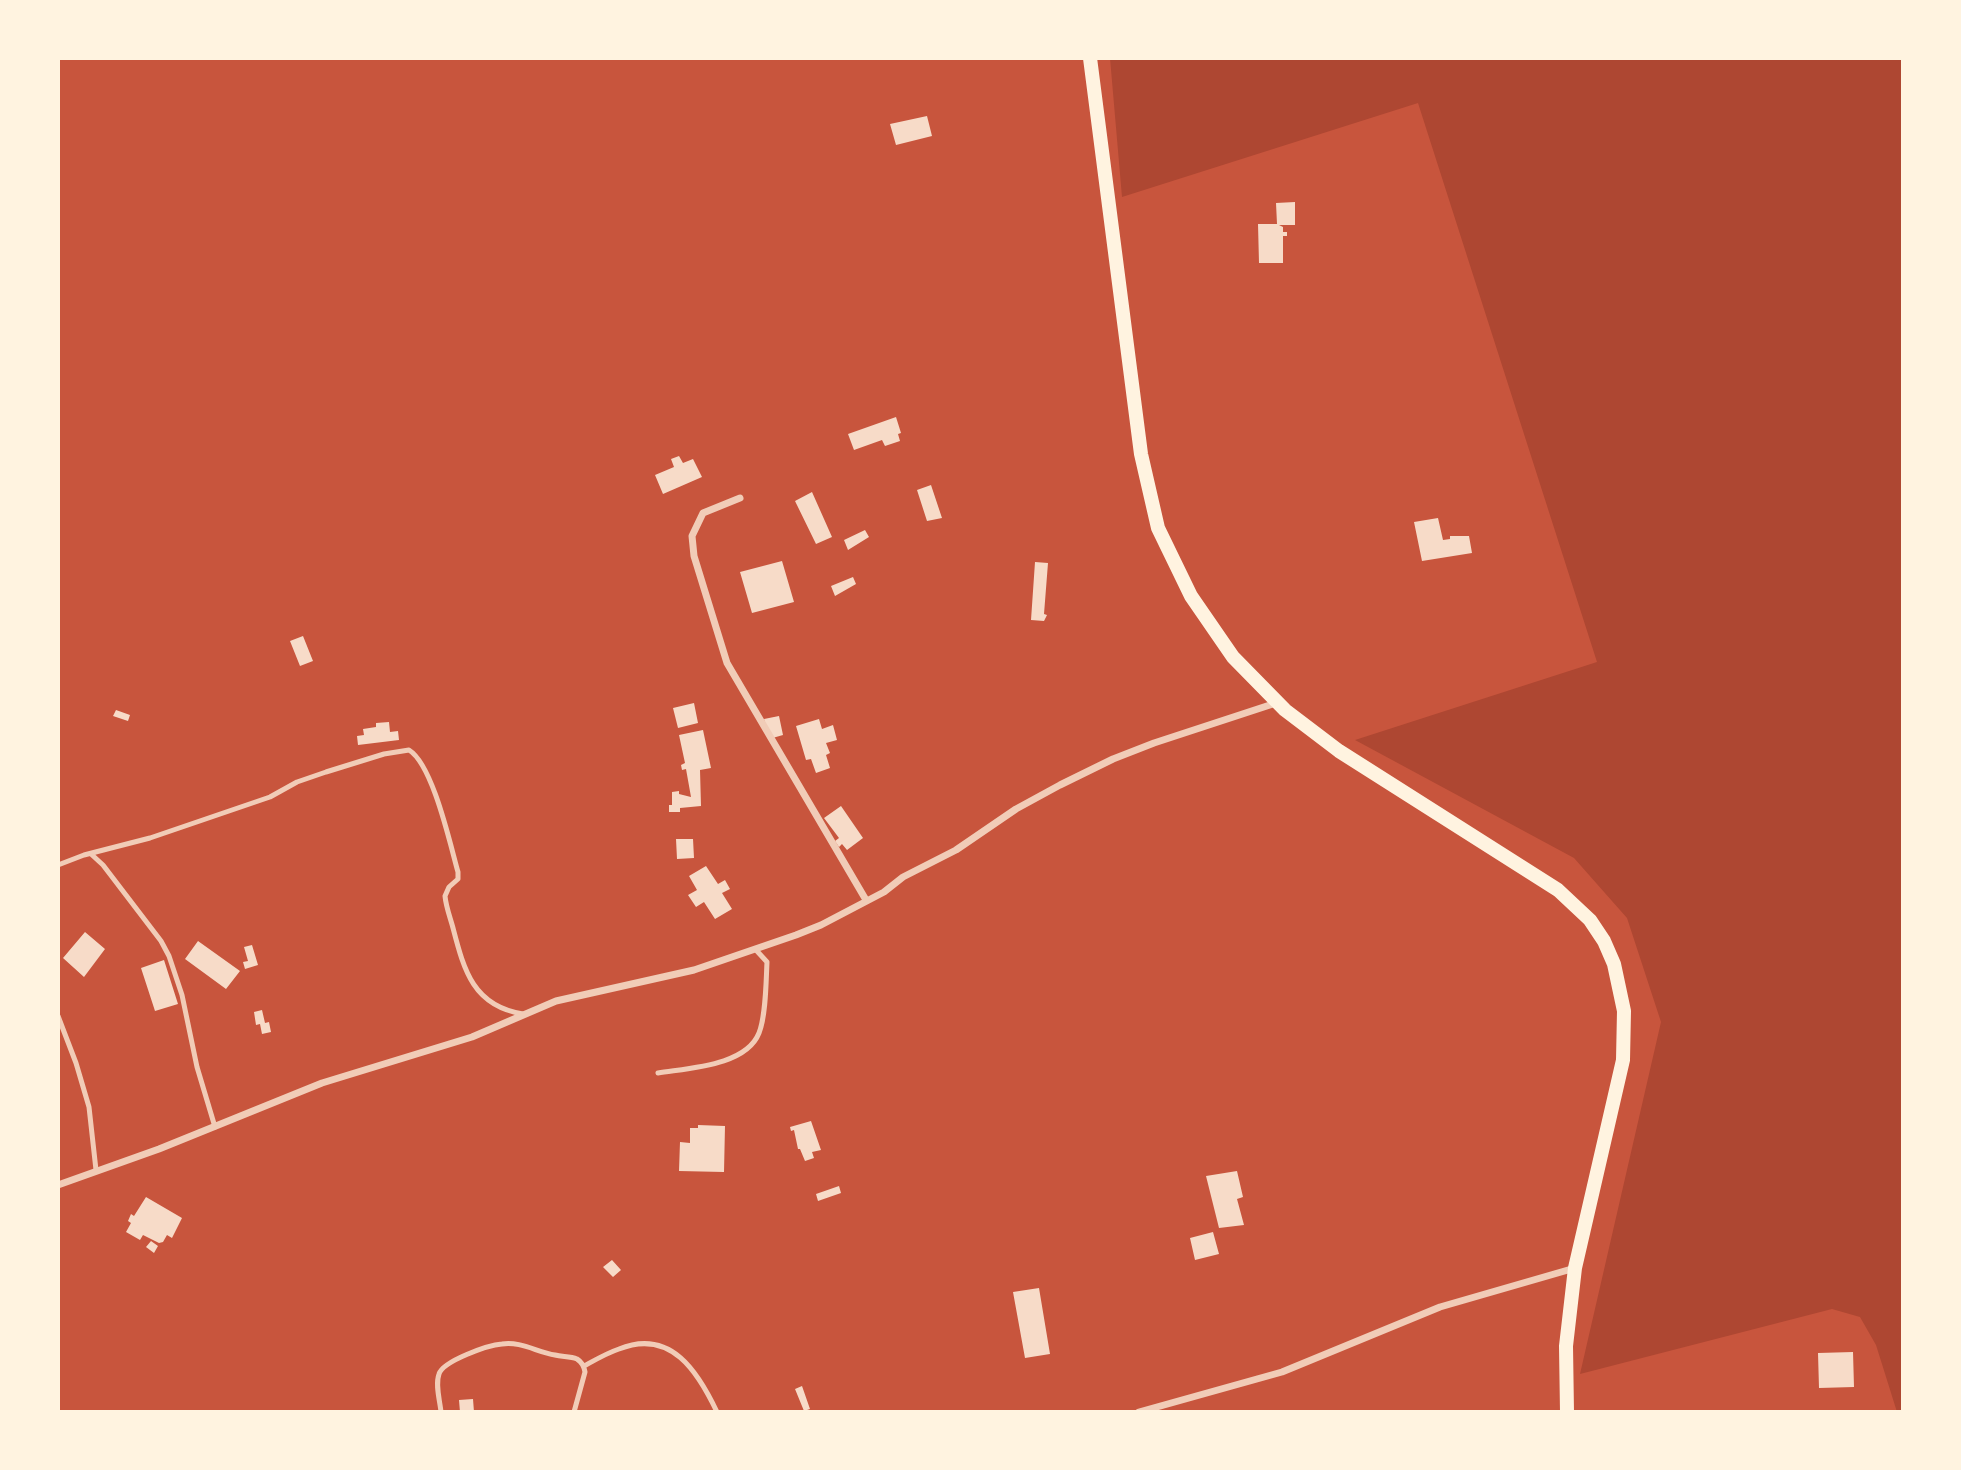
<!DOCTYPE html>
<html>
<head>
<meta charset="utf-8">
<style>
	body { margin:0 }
	#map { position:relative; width:1961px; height:1470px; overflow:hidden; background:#c8553d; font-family:Cabin,sans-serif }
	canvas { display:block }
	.frame { position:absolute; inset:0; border:60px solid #fff3e0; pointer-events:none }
</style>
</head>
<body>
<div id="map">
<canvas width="1961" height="1470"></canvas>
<div class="frame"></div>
</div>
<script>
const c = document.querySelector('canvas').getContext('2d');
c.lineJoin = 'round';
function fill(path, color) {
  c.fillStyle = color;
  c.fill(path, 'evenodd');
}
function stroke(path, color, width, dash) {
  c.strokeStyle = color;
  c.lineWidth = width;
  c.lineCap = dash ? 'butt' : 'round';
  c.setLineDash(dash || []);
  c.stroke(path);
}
const green = new Path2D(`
	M1110,58H1903V1412H1897L1876,1345L1860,1317L1832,1309L1580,1374L1661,1022L1627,918L1574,858L1355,740L1597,662L1418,103L1122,197Z`);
const building = new Path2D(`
	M927,116L932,136L896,145L890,124Z
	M1295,202V225H1279L1283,227V232H1287V236H1283V263H1259L1258,224H1277L1276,203Z
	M896,417L901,433L898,434L900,441L885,446L882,440L854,450L848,434Z
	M679,456L683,463L693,459L702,477L663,494L655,475L674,467L671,459Z
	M931,485L942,518L927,521L917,490Z
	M812,492L832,537L816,544L795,501Z
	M1438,518L1443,540L1450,539V536H1469L1472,553L1422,561L1414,522Z
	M865,530L869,537L848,550L844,540Z
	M782,561L794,602L752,613L740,572Z
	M1035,562L1048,563L1044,614L1047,615L1044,621L1031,620Z
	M853,577L856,584L835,596L831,586Z
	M303,636L313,661L300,666L290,641Z
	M694,703L698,723L678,728L673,708Z
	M116,710L130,715L128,721L113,716Z
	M779,716L783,735L769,739L764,719Z
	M819,719L822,729L833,725L837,740L826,743L830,753L826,755L830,768L816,773L811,759L806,760L796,726Z
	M389,722L390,732L398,731L399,740L358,745L357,736L364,735L363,729L376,727V723Z
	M703,730L711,768L700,770L701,806L680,808V812H669V805H672V792L679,791V794L691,797L686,769L682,770L681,765L685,763L679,735Z
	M841,806L863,838L847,850L842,844L839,847L835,841L839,838L824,818Z
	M676,839H693L694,858L677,859Z
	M706,866L718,884L725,880L730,889L722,893L732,909L715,919L704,902L696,907L688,895L697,890L689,876Z
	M85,932L105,949L84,977L63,958Z
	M198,941L240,971L226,989L185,959Z
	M252,945L258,965L245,969L243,962L248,961L244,947Z
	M164,960L178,1004L155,1011L141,968Z
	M262,1010L265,1023L269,1022L271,1032L262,1034L260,1024L256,1025L254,1012Z
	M811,1121L821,1150L812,1152L814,1158L805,1161L800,1149H798L794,1130L791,1131L790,1127Z
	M698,1125L725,1126L724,1172L679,1171L680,1142L690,1143V1128H698Z
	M1237,1171L1243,1197L1237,1199L1244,1225L1219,1228L1206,1176Z
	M839,1186L841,1193L818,1201L816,1194Z
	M146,1197L182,1218L172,1238L167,1235L163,1242L159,1243L143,1235L140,1240L126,1232L131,1223L128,1221L131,1214L134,1216Z
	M1213,1232L1219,1254L1195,1260L1190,1238Z
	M151,1241L158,1246L154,1253L146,1247Z
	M612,1260L621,1270L613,1277L603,1267Z
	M1039,1288L1050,1354L1025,1358L1013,1292Z
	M1853,1352L1854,1387L1819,1388L1818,1353Z
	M802,1386L810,1409L804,1411L795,1389Z
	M473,1399L474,1412H460L459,1400Z`);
const service = new Path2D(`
	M91,854L103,865L161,941L169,956L182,995L197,1067L215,1127
	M58,865L84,855L150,838L270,797L297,782L326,772L384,754L409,750C433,765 450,844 458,872V879L449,887L445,896C446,907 450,917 453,928C464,970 473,1006 523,1014
	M58,1016L76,1063L89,1107L96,1170
	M658,1073C688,1068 746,1066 759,1033C766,1016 766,981 767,962L756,950
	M584,1366C595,1360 607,1353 619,1349C671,1328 698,1372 717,1412
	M441,1412C440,1401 435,1385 439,1374C443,1361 488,1345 502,1344C520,1341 537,1352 555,1355C562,1357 570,1356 577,1359C582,1362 584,1366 585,1372L574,1412`);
const minor = new Path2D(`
	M740,498L703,513L692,536L694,556L727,663L866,900
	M58,1185L159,1149L322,1083L472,1037L556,1001L694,970L796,935L821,925L884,892L903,877L956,850L1016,809L1060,785L1113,759L1154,743L1276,703
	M1139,1412L1282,1372L1440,1307L1575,1268`);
const secondary = new Path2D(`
	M1090,58L1141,454L1158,528L1191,596L1233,657L1285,710L1339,751L1558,890L1590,920L1604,941L1614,964L1624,1011L1623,1060L1575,1268L1566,1346L1567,1412`);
fill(green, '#ae4732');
fill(building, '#f7dbc8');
stroke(service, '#f1ccb7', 5);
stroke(minor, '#f1ccb7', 7);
stroke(secondary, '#fff3e0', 14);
</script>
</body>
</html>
